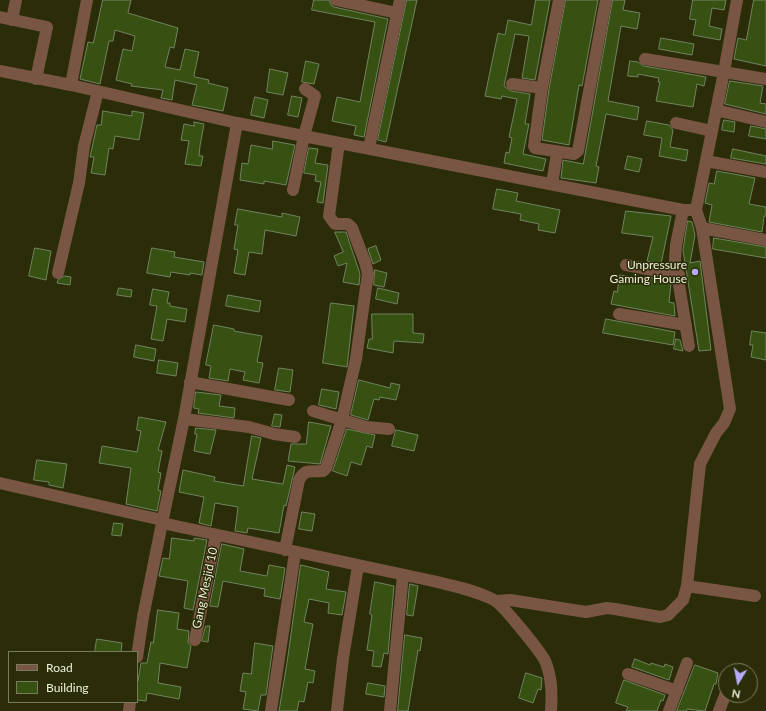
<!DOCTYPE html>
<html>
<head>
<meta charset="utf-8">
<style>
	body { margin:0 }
	#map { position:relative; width:766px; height:711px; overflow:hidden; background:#2b2c08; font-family:Lato,sans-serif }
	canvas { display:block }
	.legend { position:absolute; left:8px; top:651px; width:130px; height:52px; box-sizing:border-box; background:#2b2c08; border:1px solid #797b5d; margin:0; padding:5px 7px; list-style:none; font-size:12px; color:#eff1dd }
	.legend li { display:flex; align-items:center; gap:8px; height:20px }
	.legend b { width:20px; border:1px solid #797b5d }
	.north { position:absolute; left:718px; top:663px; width:40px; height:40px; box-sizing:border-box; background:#2b2c08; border:1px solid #797b5d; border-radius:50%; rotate:190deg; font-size:11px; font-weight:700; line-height:16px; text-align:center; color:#eff1dd }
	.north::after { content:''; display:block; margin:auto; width:14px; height:18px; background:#b6acf8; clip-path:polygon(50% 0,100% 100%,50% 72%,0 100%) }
</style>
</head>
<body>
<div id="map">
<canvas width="766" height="711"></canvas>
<ul class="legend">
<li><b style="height:5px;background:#785643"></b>Road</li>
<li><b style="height:11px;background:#365111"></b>Building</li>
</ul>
<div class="north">N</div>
</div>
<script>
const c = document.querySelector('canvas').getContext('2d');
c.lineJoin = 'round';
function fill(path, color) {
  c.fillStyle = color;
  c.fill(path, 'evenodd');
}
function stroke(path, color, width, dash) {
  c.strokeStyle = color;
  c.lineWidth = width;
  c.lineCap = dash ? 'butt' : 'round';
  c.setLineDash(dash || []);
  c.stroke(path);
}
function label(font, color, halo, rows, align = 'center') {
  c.font = font + ' Lato,sans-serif';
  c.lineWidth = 3;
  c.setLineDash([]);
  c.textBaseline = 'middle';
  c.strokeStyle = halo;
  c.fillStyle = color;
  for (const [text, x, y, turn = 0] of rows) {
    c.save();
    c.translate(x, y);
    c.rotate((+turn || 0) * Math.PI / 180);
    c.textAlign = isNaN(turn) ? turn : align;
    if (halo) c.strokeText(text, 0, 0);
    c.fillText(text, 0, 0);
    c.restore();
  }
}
const building = new Path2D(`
	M103,0H131L128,13L178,28L174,48L170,47L165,67L180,70L185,49L199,52L194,75L195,77L209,80L208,83L228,88L223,111L192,105L197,85L175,80L172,100L161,98L163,90L131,86L132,84L116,80L123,49L132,51L135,36L115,30L113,41H109L100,84L80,79L88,42L93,43Z
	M314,0H329L331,5L334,7L388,19L364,137L354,135L356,126L332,121L337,97L360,102L375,22L312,10Z
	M407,0H417L386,142L378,140Z
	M536,0H550L535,80L522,78L529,36L515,34L504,86L511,91L530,94L525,124H529L523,154L546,159L543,171L504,163L506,152L509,153L512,138L509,137L517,99L502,96L501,99L485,96L498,33L505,35L508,20L531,25Z
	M566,0H598L582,86L579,85L569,145L542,140L549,89Z
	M613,0H625L623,10L640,13L637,29L621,26L608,101L639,107L637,120L606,114L596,166L599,167L596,183L561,178L563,160L583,164Z
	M693,0H726L724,10L712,8L709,26L722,29L720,40L693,35L696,20L690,19Z
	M754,0H766V66L734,59L738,38L746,40Z
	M661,38L694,44L692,55L659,49Z
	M306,61L319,64L314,84L302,82Z
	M630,61L638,62L644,66L706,77L704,86L697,84L693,107L656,101L660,82H658L659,78L638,74V77L628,76Z
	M270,69L288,73L283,95L267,92Z
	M730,81L763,86L760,103L766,104V114L725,104Z
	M292,96L302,98L298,117L288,115Z
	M255,97L268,100L264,118L251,115Z
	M103,111L132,116V111L144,113L139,140L115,136L113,149L109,148L105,175L91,173L94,157H90L97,125H101Z
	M724,120L735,122L734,132L722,130Z
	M647,121L669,125L673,130L670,147L688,150L686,161L659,156L662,138L644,135Z
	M194,122L204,124L200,146L199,156H203L201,166L185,164L189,141L181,140L184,124L194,126Z
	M751,126L766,129V139L749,136Z
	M273,141L295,145L286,185L264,181V184L240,180L242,163L248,164L251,145L272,149Z
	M309,148L318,149L315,163L328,165L323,203L317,202L321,182L315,181L316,175L304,173Z
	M733,149L766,156V164L731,158Z
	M628,156L642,159L639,172L625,169Z
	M717,171L755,178L749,204L766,207V216H764L762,232L709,222L712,205L705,203L709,183L714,184Z
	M497,189L518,193L516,201L560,210L555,233L538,230L539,224L520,220L521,214L493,209Z
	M238,209L282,217V213L300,217L296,236L265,230L262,254L249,252L245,275L234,273L238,250L234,249L238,225H235Z
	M626,211L671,216L661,264L647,261L653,237L622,233Z
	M688,221L692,222L695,235L690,263L700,261L711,350L699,351L683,250Z
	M335,232H346L360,274L359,285L343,282L347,263L338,266L334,256L343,252Z
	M714,238L766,247V258L713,249Z
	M376,246L381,260L373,264L368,249Z
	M35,248L51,251L46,280L29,276Z
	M152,248L175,252L174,257L204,262L202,275L190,273V275L171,272L170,277L147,273Z
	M375,270L387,273L384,287L374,285Z
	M620,275L648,280L649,277L671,283L669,302L674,303L675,316L611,304L614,291L617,292Z
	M65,276L71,277L70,285L57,283L58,280Z
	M119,288L132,290L131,297L117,295Z
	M378,288L399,293L397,304L376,299Z
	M153,289L169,292L167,303H170V306L187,309L185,322L167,319L163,341L151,339L157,306L150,305Z
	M228,295L261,301L259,312L226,306Z
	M331,303L354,306L347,367L323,363Z
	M372,314H413V333L424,334L423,343L394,341L393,353L367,348L369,339H372Z
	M606,319L675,332L673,345L603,333Z
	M214,325L234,329V331L262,336L257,362L263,363L259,383L243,380L245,372L230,369L228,381L209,378L211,366L206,365Z
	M752,331L766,333V360L751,357L753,345H750Z
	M676,339L680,340L683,351L674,349Z
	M136,345L156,349L154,361L134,357Z
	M159,360L178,363L176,376L157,373Z
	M279,368L293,370L290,392L275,390Z
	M359,380L390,388L391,383L400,385L396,400L380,397L379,400L374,399L368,420L351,415Z
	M322,389L339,392L336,409L319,405Z
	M196,392L221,395L219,406L235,408L234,418L198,413L199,409L194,408Z
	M275,414L282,415L280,427L272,426Z
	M139,417L166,422L158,450L162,451L158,472L161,473L158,490L161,491L157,511L126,504L131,468L99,463L102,446L137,452L141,431L137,430Z
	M309,422L331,426L320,464L288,461L291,444H306Z
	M196,428L216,430L210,454L194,451L197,434H195Z
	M347,429L375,435L372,448L367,446L361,465L351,462L347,476L333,471Z
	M396,430L418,435L414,451L392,446Z
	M252,436L261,438L252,479L283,484L287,465L295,467L286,506L284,505L279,533L248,528L247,533L235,531L238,507L215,503L211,526L199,523L204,497L179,492L183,470L215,477L214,481L243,486Z
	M37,460L67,464L63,488L49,485V482L34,480Z
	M302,512L315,514L312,531L299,529Z
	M114,523L123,524L121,536L112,535Z
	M172,538L194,541V538L207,540L193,610L184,608L188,581L159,576L163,558L169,559Z
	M222,544L244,549L240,571L267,576L269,565L285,568L280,599L264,596L265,589L223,581L218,607L210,606Z
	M301,565L329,572L326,589L346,592L342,615L328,613L329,603L309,599L304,622L313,624L305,669L315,671L313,683L308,682L304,702L299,701L297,711H279L287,663Z
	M375,582L394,586L388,654L384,653L381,667L372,666L374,651L367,650L372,615L370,614Z
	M410,584L418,586L413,616L407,615Z
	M158,610L179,613L177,629L189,631L188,642L191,646L187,668L160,663L158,683L181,687L179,699L147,693L146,701L137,700V681H138L141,663H147L151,642L153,643Z
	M206,626H210L208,642L202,641Z
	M405,635L422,638L420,651L418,650L408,711H398Z
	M97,639L122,643L121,652H95Z
	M255,643L273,646L266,695H261L258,711L243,709L246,692L240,691L243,673L251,674Z
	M635,659L650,665L651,663L664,667L665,664L673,667L669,680L632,667Z
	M695,665L718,673L716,684H714L705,711L687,709L686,711H677Z
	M526,673L542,678L541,690L538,689L533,703L519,698Z
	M624,680L665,695L663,701L661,700L657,711H626L628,707L616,703Z
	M368,683L385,686L384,697L366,694Z`);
const minor = new Path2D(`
	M336,0L397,13
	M559,0L542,88L534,146L535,148L574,154L578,151L606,0
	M737,0L724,72L766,79
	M0,17L47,27L36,79
	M12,20L16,0
	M0,71L71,85L237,123L184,419L162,523L433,581C453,586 475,590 494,600C502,604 543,654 546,663C552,679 552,694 551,711
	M512,84L542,88
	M71,85L87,0
	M716,110L766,122
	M237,123L683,210H696L724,72L645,59
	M676,123L712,131
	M369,148L400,0
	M706,161L766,172
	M552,184L557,153
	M293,190L304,136L315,96L305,89
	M683,210L676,245L675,260L689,346
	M702,228L766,240
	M626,265L679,275
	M58,273L79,183L84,146L98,91
	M619,314L686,325
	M190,382L289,400
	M313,411L366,427L389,429
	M184,419L249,427L274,434L295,437
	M0,483L162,520
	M285,550L299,480C305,468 311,472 323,471L326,468L342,420L356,359L366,287L368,274L365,262L352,228L348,224H335L329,216L339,143
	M687,586L755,596
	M496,601L510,600L586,612L607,608L615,609L660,617L668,615L683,600L687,586L700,464L716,433L724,423L730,409L702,228L696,210
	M195,640L216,535
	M137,657L143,617L162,523
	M628,674L677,691
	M129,711L130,702
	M271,711L295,553
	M337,711L343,658L358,566
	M390,711L403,575
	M669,711L687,663
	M719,711L726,693`);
const markers = [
	[695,272,4,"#b6acf8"]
];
const poiNames = [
	["Unpressure",687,265],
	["Gaming House",687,279]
];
const streetNames = [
	["Gang Mesjid 10",205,588,-78]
];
fill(building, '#365111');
stroke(building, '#728361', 1);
stroke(minor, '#785643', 12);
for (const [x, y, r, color] of markers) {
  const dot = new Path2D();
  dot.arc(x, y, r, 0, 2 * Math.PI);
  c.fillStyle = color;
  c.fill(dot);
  stroke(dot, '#2b2c08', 1.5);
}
label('12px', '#eff1dd', '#2b2c08', poiNames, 'right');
label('12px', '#eff1dd', '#2b2c08', streetNames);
</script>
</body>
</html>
